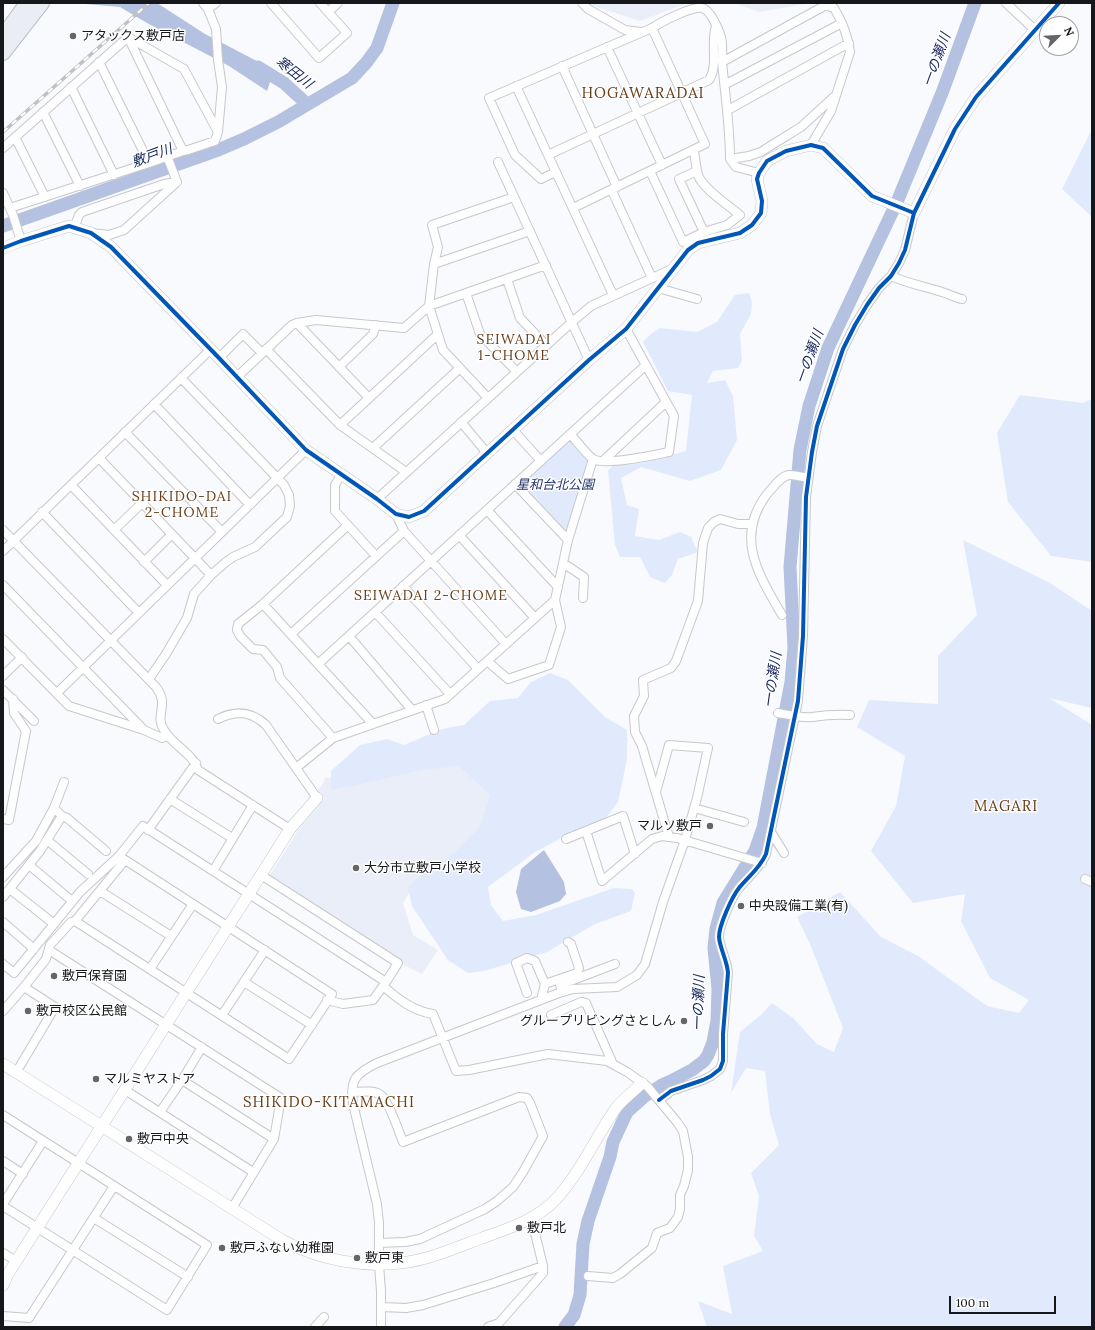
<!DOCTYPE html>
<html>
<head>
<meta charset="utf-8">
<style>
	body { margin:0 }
	#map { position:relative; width:1095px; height:1330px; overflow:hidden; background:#f8fafd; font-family:Lora,serif }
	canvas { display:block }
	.frame { position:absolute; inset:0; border:4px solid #16171b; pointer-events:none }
	.north { position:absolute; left:1039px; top:16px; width:40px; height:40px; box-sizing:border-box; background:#fff; border:1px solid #a2a2a4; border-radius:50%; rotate:66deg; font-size:11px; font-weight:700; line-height:16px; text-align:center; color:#16171b }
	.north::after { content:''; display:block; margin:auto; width:14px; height:18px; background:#65666a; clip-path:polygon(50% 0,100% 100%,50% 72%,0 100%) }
	.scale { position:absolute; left:949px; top:1296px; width:107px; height:18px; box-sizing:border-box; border:2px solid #16171b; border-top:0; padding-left:5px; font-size:12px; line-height:14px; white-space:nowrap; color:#16171b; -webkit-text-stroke:3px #fff; paint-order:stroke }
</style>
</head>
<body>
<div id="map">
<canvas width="1095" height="1330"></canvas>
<div class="frame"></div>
<div class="north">N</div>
<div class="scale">100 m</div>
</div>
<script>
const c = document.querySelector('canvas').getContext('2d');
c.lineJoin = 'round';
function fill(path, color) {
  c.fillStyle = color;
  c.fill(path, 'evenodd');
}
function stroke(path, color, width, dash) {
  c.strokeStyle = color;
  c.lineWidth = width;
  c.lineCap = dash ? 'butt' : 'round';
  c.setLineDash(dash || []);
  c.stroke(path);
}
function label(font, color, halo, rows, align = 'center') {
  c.font = font + ' Lora,"Noto Sans JP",serif';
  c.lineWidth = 3;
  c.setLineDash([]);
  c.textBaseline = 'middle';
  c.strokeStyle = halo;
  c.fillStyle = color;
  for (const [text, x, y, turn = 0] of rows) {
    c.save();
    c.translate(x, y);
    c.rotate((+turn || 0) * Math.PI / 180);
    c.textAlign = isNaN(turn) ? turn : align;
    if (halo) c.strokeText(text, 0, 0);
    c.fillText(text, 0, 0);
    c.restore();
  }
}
const built = new Path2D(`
	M584,3H688L640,21Z
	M734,3H810L759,12Z
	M458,760L491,788L489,826L414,884L403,903L413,935L438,950L422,974L400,963L268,878L299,829L323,800L317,791L324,782L325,778L331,777L343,780Z`);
const green = new Path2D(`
	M1092,129V217L1062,189Z
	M749,293L752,302L751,314L740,334L742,361L738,368L713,371L707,383L725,380L733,396L737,440L721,470L690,481L641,467L621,478L627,505L639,509L635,536L659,540L680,532L691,537L698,552L678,559L672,575L665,583L650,577L640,557H620L615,545L608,470L615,464L664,457L686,451L692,395L668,391L643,342L651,334L660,328L697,332L717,322L735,295Z
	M1020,395L1083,403L1092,399V562L1051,556L1008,502L997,433Z
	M568,440H571L588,459V462L567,532L564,533L521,486L522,482Z
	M963,540L1050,583L1092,611V708L1049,698L1092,725V1327H707L698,1301L732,1314L723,1266L763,1251L754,1236L759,1196L751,1173L779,1145L770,1114L765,1071L746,1068L731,1093L740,1032L761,1015L772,1003L793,1018L817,1044L834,1052L843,1028L810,944L797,917L840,892L881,937L918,956L987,1006L1019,1013L1029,1000L990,978L961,921L965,894L913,903L871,851L896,806L905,756L857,727L869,700L938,704V656L977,615Z
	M550,673L568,680L605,717L627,730V759L618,802L606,818L571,833L535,852L488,887L491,905L503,921L536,915L614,888L632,889L635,893L631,911L595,924L547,952L484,971L468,973L448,960L412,906L408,887L419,877L454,853L480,827L490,795L459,766L422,770L353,786L331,790V771L360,745L387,739L404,745L442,729L464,725L490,701L518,698L531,682Z`);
const water = new Path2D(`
	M74,3H157L205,34L274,70L267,91L229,66L147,23L120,7Z
	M544,850L564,882L566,894L560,901L531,912L521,909L516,892L521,869Z`);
const river = new Path2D(`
	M258,67L284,83L307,104
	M3,226L218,150L244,139L278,122L352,78L366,63L377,48L393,3
	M565,1327L574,1315L580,1295L583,1244L588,1221L610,1157L613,1142L627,1112L645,1096L662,1085L671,1081L692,1070L704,1061L708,1055L713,1042L717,1021L718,989L714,948L716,929L723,903L755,851L763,828L791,682L794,648L790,567L800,450L809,406L828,348L897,202L942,93L975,3`);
const street = new Path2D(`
	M203,3L208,9L216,29L218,60L222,87L218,132
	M271,3L319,58L347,33L320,3
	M582,3L588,9L625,30L640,32
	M1006,3L1035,30
	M208,9L216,3
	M328,12L338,3
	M128,37L183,151
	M607,47L662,165
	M99,62L149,163
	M722,62L826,5L834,8C842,21 848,37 850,52L831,111L811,145
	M562,66L617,187
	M726,84L842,23
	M516,86L613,295
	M71,87L114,175
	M728,110L849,43
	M43,112L80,186
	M15,137L45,197
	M3,148L128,37
	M548,155L709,80C719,65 710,43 716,26
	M730,159L749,156L761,152L775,143L801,127L836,95
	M498,162L589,360
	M650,171L683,242L704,232L727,225L740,215C729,206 702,188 698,175C696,167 695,158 694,150
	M697,171L679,179L704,232
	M556,172L541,179L515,155L489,98L652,28C661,22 692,6 702,8C710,9 719,30 721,37C723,45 722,54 722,62C725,94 730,126 730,159L736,167L759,173
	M3,193L13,215L21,241
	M613,193L652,278
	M10,208L149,163L183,151L188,150L215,141L218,132L184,69L128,37
	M573,208L705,144L652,28
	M69,226L76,223L79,215L82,212L164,184L177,182
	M92,233L109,235L124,230L177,182L167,156
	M434,264L530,231
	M891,276C909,284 924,286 942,292C949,294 955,298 962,299
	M507,279L520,318L546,345
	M658,288L697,299
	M466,293L480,334L517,372
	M297,323L369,398
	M266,349L340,425L406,472
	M219,358L243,334L262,353
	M339,367L373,334L376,325
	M237,377L292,325L297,323L316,320L404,328L429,306L434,264L438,247L432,225L514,197
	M488,398L443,350L429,306L546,265
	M154,404L250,505
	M461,422L487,453
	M340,425L437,335
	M513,430L541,461
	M125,432L222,532
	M570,434C575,439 588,456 593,459C605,466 654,455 669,452L674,416L626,329
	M373,448L460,368
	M99,458L211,575
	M603,461L666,402
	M341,475L335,485V511L376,556
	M515,484L568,540
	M71,485L167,585
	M377,499L572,322L591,306L672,269
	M487,510L558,587
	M42,512L139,613
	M396,514L404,531L506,644
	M3,530L156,687C170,705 154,715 164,730C173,746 192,752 198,770L290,829
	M114,530L142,503
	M459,535L535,618
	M3,551L210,350
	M144,562L172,534
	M563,563L584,577L583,598
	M3,585L144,730
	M403,586L478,669
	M263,604L373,724
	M375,612L450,694
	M782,615C759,575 734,538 767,494C773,488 781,475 790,475C796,475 802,477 808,478
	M291,634L404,531
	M349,636L412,710
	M3,639L69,706L144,730L162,738L168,736
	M487,661L508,679L549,665L561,627L555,600L568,540L593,459
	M318,664L646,365
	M3,676L22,657
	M149,679L166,654L187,618L194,594L211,575L226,562L233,557L255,547L287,517L290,506L289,495L284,485L181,378
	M3,690L34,721
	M57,693L306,450
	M426,705L434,730
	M778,713C789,715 801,718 812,717C825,715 837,714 850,715
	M218,719C236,710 251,711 266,725L317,798
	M333,738L280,678L277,667L263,650L253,649L240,636L237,630L238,624L263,604L348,525
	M296,768L333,738L445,699L555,600
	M170,799L232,838
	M694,808L744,822
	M62,816L67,818L106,851
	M3,819L9,820L26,731L14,713L13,699
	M148,830L196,763
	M586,831L602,881L652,839L662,836L677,838L762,863
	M771,832L784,853
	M669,837L642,746L635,732L634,716L644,696L643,680L671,668L676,661L698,601L703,543L708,528L714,522L720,519L738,524H752
	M566,839L623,816L635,854
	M47,840L88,874
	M29,865L72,901
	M213,871L253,805
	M3,877L36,841L54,808L64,782
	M1085,879L1092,882
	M10,889L54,924
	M100,891L171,936
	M3,897L40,851L62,816L54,808
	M75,921L289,1059L332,994L119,856
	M3,922L34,949
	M49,950L281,1098L274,1139L234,1205
	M3,964L14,973L80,892L119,856L143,826L386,982L398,963L261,875
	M150,969L193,904
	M244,982L312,1025
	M545,984L577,973L579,968L571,944L568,942
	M562,992L560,985L615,964
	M527,993L516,963L527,958L535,961L545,984L541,1000
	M327,1000L343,1004L373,1000L383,986C398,999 413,1011 433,1014L456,1071L469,1070L548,1054L607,1061L627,1072L647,1086L677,1122L683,1131L688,1157V1170L684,1186L680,1195V1209L678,1217L670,1228L657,1233L652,1248L620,1274L613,1278L588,1276
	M3,1011L24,987L46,959L50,945L71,922L75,921L125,860
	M222,1015L265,950
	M551,1015L581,1002L586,1003L613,1064
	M20,1066L55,1007L24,987
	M182,1080L274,1139
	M125,1090L253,1172
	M352,1092C360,1092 375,1089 382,1096C389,1102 399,1132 403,1142L519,1097L527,1098L530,1103L543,1136L523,1172L513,1187L497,1201L485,1209L420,1239L405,1242L379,1243
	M659,1100L671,1091L703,1080L711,1076L720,1069L723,1061V1034L728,973C727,960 720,949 719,937C719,925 732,897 739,888C749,876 760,868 766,854L798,701L803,636L806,497L812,452L817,426L843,349L855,325L867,305L879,288L891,276L899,263L905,250L914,213
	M160,1112L182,1080L202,1047
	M3,1115L207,1245L167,1310L3,1206
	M3,1161L23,1174
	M3,1204L43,1141
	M94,1218L188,1277
	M3,1253L16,1261
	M381,1307L406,1308L423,1305L494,1283L543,1266L534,1229L530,1218
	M3,1316L29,1318L114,1186
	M315,1327L324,1317
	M381,1327V1291L379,1265V1223L377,1204L353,1104C350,1079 355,1074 377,1063L559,993L573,989L617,987L637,975L645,964L663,902L685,840L697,798L708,748L669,745L656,792
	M488,1327L499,1323L543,1273V1266`);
const secondary = new Path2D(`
	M3,248L21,241L69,226L91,233L111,247L219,358L306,450L377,499L396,514L409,517L424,511L589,360L626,329L688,250L698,243L740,233L752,225L761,213L762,201L757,179L759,173L767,161L786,151L811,145L823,148L872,196L914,213L955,129L976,97L1059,3
	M3,1064L282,1240C319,1260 365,1269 408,1262C433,1258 458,1247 482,1238C508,1229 538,1219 556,1199C581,1172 595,1138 616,1108C623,1099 634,1091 642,1083
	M3,1285L8,1274L290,829L317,798`);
const highway = new Path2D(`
	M3,36L27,3
	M3,53L42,3`);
const rail = new Path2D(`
	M3,132L149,3`);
const cycleway = new Path2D(`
	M3,248L21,241L69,226L91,233L111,247L219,358L306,450L377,499L396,514L409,517L424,511L589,360L626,329L688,250L698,243L740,233L752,225L761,213L762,201L757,179L759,173L767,161L786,151L811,145L823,148L872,196L914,213L955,129L976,97L1059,3
	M659,1100L671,1091L703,1080L711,1076L720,1069L723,1061V1034L728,973C727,960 720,949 719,937C719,925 732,897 739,888C749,876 760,868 766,854L798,701L803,636L806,497L812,452L817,426L843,349L855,325L867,305L879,288L891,276L899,263L905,250L914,213`);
const markers = [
	[73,36,4,"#65666a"],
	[710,826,4,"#65666a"],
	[356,868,4,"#65666a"],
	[741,906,4,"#65666a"],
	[54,976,4,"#65666a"],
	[28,1011,4,"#65666a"],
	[684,1021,4,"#65666a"],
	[96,1079,4,"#65666a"],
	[129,1139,4,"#65666a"],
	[519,1228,4,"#65666a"],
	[222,1248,4,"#65666a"],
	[357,1258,4,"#65666a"]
];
const poiNames = [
	["アタックス敷戸店",81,36],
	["マルソ敷戸",702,826,"right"],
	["大分市立敷戸小学校",364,868],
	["中央設備工業(有)",749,906],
	["敷戸保育園",62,976],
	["敷戸校区公民館",36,1011],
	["グループリビングさとしん",676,1021,"right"],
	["マルミヤストア",104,1079],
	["敷戸中央",137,1139],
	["敷戸北",527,1228],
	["敷戸ふない幼稚園",230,1248],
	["敷戸東",365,1258]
];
const parkNames = [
	["星和台北公園",555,485]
];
const waterNames = [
	["一の瀬川",937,60,-70],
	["寒田川",294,73,38],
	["敷戸川",152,156,-20],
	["一の瀬川",810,357,-70],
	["一の瀬川",773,680,-82],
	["一の瀬川",699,1003,-88]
];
const neighbourhoodNames = [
	["SEIWADAI",514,340],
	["1-CHOME",514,356],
	["SHIKIDO-DAI",182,497],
	["2-CHOME",182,513],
	["SEIWADAI 2-CHOME",431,596]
];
const quarterNames = [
	["HOGAWARADAI",643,94],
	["MAGARI",1006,807],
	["SHIKIDO-KITAMACHI",329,1103]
];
fill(built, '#eaeef8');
fill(green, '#e1eafd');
fill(water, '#b5c1e0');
stroke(river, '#b5c1e0', 13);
stroke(street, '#c7c8cc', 10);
stroke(secondary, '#c7c8cc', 12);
stroke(highway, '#bbbfc7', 16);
stroke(street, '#fefeff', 8);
stroke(secondary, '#fefeff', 11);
stroke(highway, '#eaedf4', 14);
stroke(rail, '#c1c1c2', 3.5);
stroke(rail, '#fff', 2, [6]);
stroke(cycleway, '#0057b8', 4);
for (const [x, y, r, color] of markers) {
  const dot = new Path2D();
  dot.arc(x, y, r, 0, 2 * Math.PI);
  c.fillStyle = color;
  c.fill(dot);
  stroke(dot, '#fff', 1.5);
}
label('13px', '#16171b', '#fff', poiNames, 'left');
label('italic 13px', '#243569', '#fff', parkNames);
label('italic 14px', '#1d2c61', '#fff', waterNames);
c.letterSpacing = '1px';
label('14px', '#693e18', '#fff', neighbourhoodNames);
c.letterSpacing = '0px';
c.letterSpacing = '1px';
label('15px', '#693e18', '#fff', quarterNames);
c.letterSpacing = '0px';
</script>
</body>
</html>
